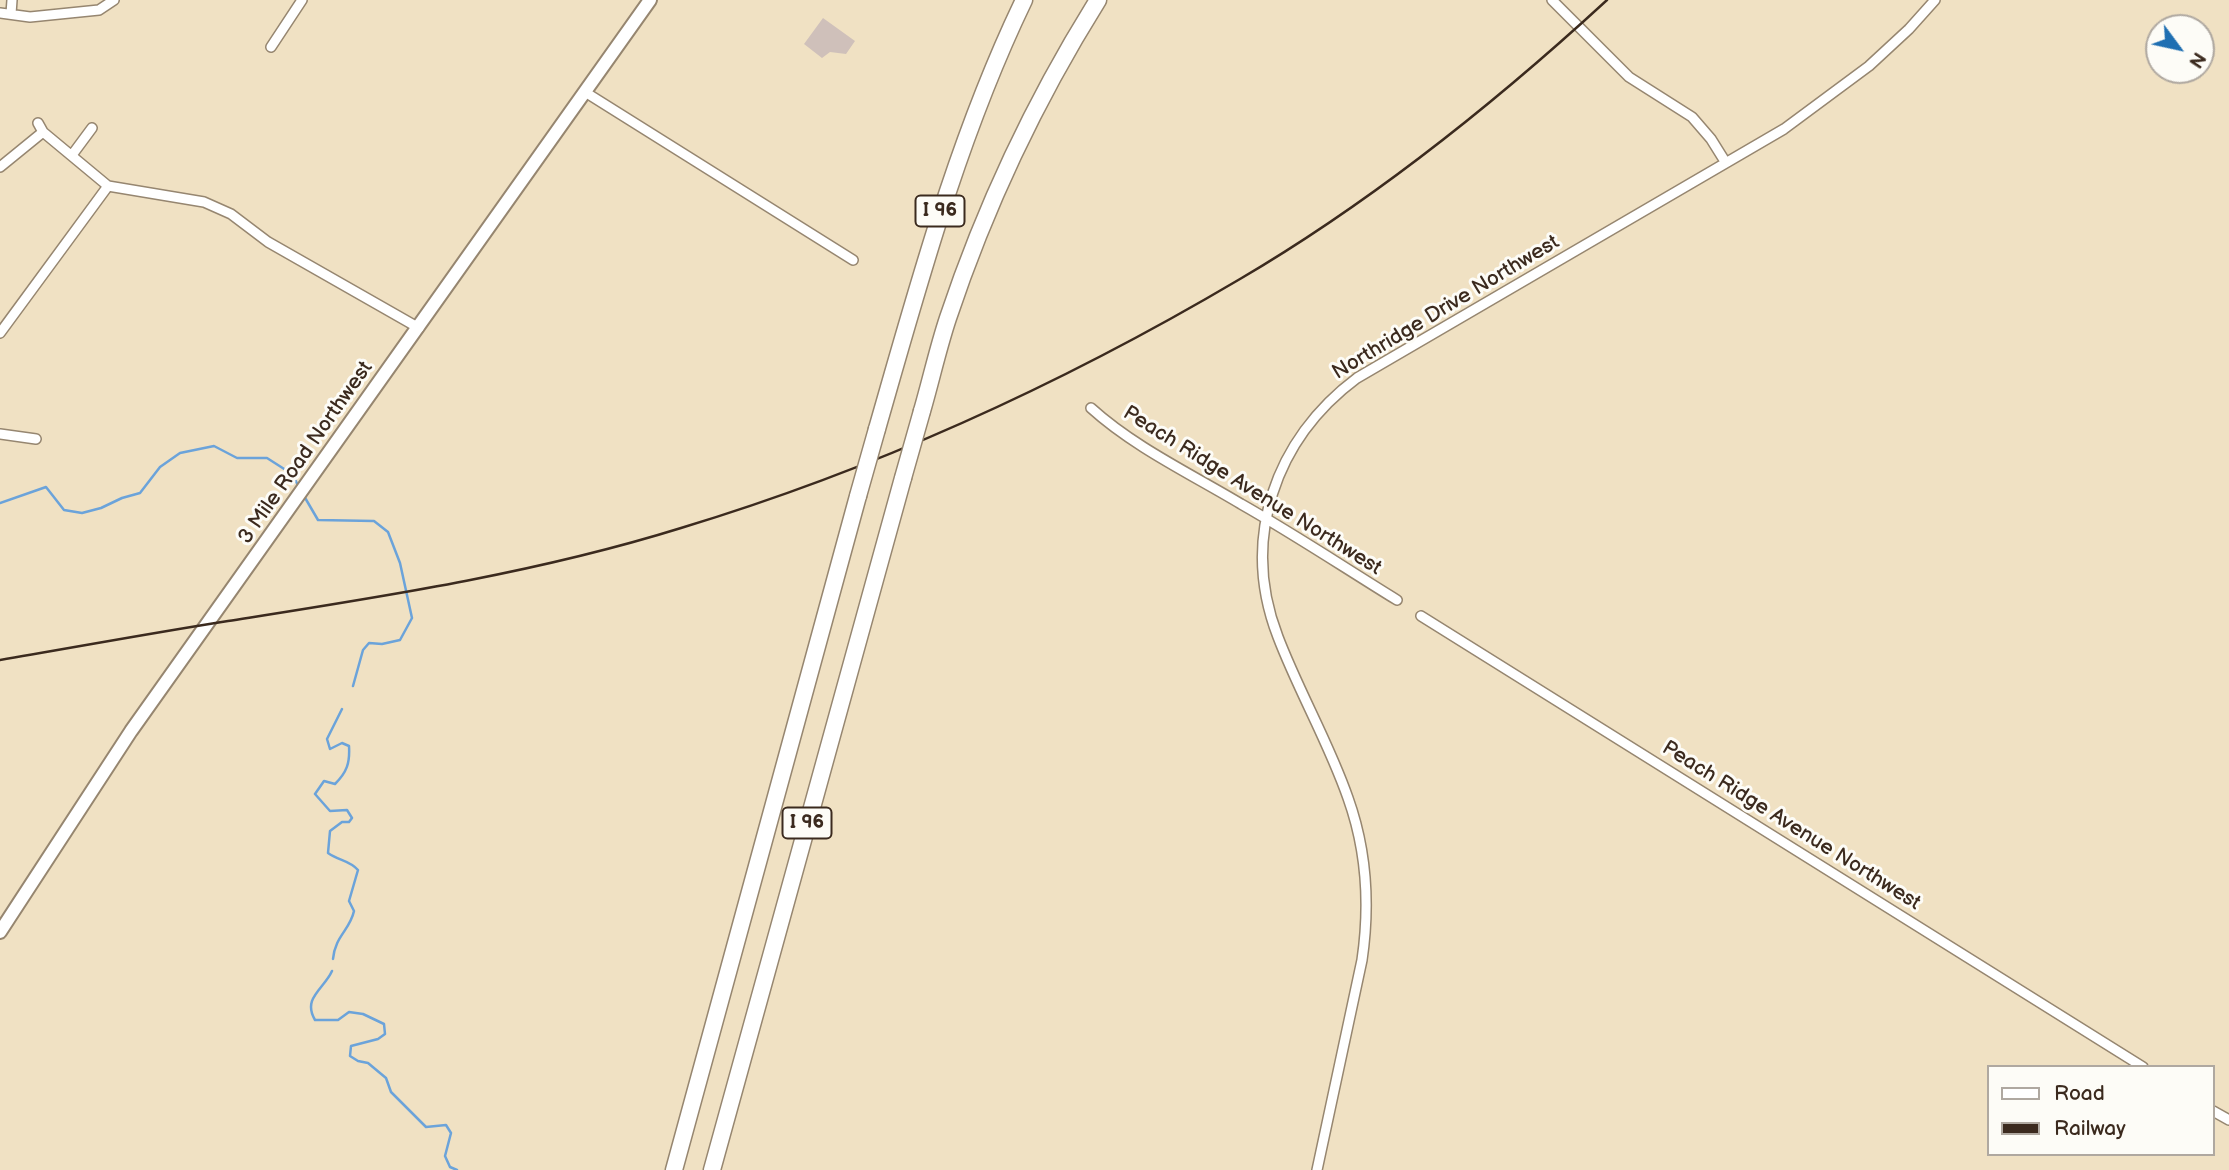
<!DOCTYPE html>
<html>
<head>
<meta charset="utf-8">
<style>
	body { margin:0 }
	#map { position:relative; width:2229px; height:1170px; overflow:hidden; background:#f0e1c3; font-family:"Balsamiq Sans",sans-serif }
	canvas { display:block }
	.legend { position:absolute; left:1987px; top:1065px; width:228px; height:91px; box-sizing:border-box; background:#fdfcf7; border:2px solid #afa8a0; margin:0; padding:9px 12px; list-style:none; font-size:21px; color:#3b2a1e }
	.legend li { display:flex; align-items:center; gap:14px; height:35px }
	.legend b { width:35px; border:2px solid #afa8a0 }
	.north { position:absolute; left:2145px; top:14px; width:70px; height:70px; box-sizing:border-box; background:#fdfcf7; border:2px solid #afa8a0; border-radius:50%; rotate:123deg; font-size:19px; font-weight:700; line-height:28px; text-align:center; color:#3b2a1e }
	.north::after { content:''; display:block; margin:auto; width:24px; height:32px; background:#1f6fb2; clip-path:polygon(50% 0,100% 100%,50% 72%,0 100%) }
</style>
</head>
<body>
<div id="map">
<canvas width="2229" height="1170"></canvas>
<ul class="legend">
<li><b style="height:9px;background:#fff"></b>Road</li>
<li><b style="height:9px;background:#3b2a1e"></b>Railway</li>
</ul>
<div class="north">N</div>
</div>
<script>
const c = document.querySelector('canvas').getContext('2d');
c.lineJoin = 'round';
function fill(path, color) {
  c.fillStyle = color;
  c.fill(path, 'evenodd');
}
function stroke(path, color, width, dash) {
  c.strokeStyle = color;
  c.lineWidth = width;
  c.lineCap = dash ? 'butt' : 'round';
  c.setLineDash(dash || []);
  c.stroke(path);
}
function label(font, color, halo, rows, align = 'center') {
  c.font = font + ' "Balsamiq Sans",sans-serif';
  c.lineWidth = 6;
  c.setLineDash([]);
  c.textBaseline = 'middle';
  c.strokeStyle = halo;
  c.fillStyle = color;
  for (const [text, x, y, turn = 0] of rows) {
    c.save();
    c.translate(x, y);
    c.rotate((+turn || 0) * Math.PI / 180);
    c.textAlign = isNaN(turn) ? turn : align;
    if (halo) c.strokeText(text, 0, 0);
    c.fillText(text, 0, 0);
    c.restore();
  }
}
const industrial = new Path2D(`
	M823,18L855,41L846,54L830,52L822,58L804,44Z`);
const stream = new Path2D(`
	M304,496L318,520L374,521L388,532L400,563L412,618L400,640L382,644L369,643L363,650L353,686
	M0,503L46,487L64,510L82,513L101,508L122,498L140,493L160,467L180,453L214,446L237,458H267L292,474L299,487
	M333,959C335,936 350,930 354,911L349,901L358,870C349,860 339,861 328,853L330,831L342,822H349L352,818L347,810L330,811L315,794L324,781L335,784C347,772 350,763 349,746L342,743L330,749L327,739L342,709
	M332,971C324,989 302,998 315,1020H338L349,1012L363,1014L384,1024L385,1034L378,1039L351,1046L350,1056L358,1061L368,1063L386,1078L391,1092L426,1127L446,1125L451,1133L445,1156L450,1167L457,1170`);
const street = new Path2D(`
	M1552,0L1629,77L1692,117L1711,139L1726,163
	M0,13L30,17L99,10L114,0
	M11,14L12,0
	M271,47L302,0
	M585,92L853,260
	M38,123L43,132L108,186L204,202L231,214L268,242L419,328
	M72,155L92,128
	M0,167L43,132
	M0,333L108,186
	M1091,408C1134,447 1191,474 1241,504C1294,534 1345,568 1397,600
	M0,434L36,439
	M1421,616L2143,1067
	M2213,1111L2229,1120
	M1317,1170L1362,960C1370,905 1367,851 1348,798C1329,743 1299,692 1278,637C1240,539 1275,439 1357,378L1784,129L1869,66L1909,29L1935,0`);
const secondary = new Path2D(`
	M0,932L131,731L650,0`);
const highway = new Path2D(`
	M922,411C931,380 938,348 948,318C985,207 1036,99 1098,0
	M877,429C919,283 958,137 1024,0
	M674,1170L858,496
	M712,1170L903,478`);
const rail = new Path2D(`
	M0,660C76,647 152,633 228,621C380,597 533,574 681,528C876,469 1064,383 1240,279C1371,202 1495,103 1607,0`);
const highwayBridge = new Path2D(`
	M903,478L922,411
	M858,496L877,429`);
const shields = [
	[940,211,49],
	[807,823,49]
];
const shieldNames = [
	["I 96",940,211],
	["I 96",807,823]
];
const streetNames = [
	["Northridge Drive Northwest",1446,308,-31],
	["3 Mile Road Northwest",306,453,-55],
	["Peach Ridge Avenue Northwest",1252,491,32],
	["Peach Ridge Avenue Northwest",1791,826,32]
];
fill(industrial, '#cfc0ba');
stroke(stream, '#6ba3da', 2.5);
stroke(street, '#968670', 12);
stroke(secondary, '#968670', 16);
stroke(highway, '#968670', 19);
stroke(street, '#fff', 9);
stroke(secondary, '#fff', 12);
stroke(highway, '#fff', 16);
stroke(rail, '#3b2a1e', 2.5);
stroke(highwayBridge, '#968670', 19, []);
stroke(highwayBridge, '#fff', 16);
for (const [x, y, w] of shields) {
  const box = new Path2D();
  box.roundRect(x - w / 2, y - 15.5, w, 31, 5);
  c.fillStyle = '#fdfcf7';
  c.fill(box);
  stroke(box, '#3b2a1e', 2);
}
label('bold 19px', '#3b2a1e', null, shieldNames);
label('21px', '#3b2a1e', '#fdfcf7', streetNames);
</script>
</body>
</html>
